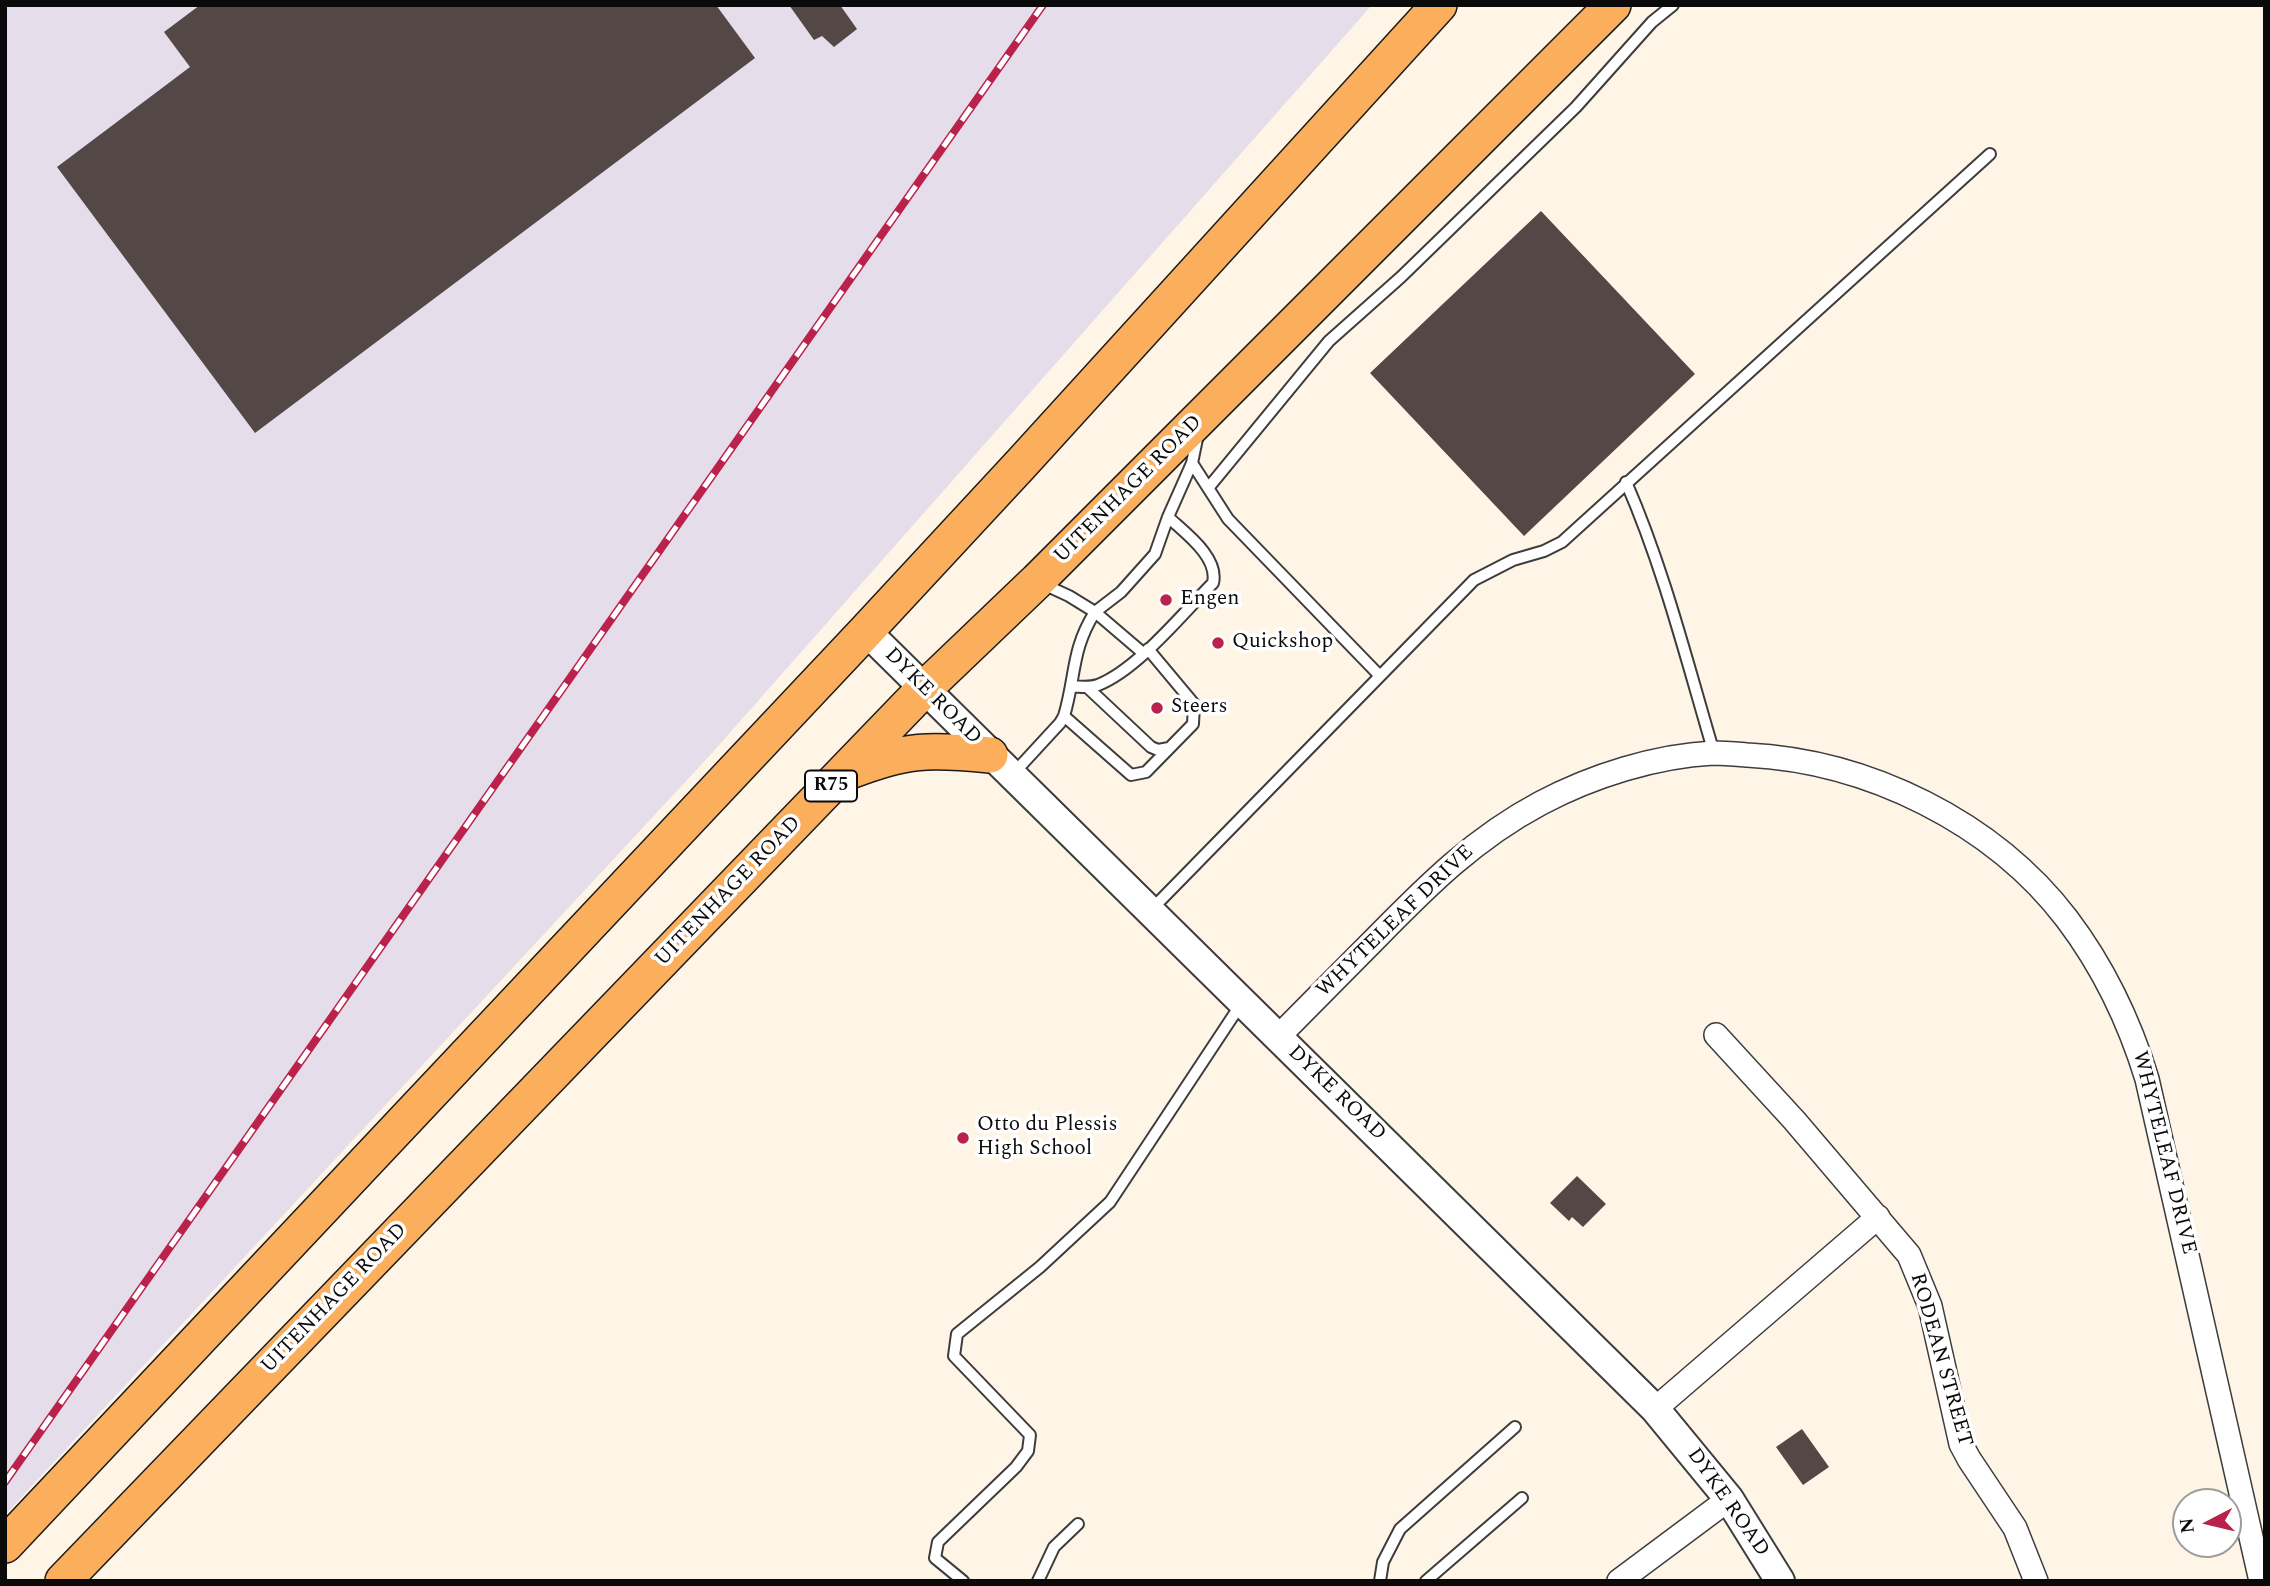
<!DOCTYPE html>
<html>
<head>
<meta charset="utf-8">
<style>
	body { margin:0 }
	#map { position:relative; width:2270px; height:1586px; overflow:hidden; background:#fff5e7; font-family:Spectral,serif }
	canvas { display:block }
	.frame { position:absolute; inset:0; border:7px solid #0a0a0a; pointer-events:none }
	.north { position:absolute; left:2172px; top:1488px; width:70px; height:70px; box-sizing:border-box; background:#fff; border:2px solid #9d9d9d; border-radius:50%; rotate:263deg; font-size:19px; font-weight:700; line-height:28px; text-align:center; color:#0a0a0a }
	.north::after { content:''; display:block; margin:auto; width:24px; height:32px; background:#ba224c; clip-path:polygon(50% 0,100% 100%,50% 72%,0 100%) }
</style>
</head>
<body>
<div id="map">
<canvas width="2270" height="1586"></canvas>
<div class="frame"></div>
<div class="north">N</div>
</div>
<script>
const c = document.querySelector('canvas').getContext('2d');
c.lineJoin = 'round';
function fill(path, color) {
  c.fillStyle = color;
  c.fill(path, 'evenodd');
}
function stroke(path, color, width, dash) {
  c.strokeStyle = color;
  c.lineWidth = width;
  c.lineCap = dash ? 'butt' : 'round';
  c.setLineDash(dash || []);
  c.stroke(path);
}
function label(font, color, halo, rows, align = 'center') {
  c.font = font + ' Spectral,serif';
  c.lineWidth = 7;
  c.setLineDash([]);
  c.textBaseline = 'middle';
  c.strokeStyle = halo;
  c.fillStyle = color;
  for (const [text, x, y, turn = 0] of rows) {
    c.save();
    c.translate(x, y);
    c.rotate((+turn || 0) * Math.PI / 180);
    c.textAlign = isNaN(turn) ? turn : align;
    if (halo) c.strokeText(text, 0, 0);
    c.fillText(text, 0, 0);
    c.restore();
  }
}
const industrial = new Path2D(`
	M5,5H1372L713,752L5,1515Z`);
const building = new Path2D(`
	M200,5H716L755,58L255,433L57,167L190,67L164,32Z
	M789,5H840L857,29L834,47L822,36L814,40Z
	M1541,211L1695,374L1524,536L1370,373Z
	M1577,1176L1606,1204L1583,1227L1572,1217L1569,1221L1550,1203Z
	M1802,1429L1829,1467L1803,1485L1776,1447Z`);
const service = new Path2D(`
	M1192,463L1228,519L1379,675
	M1626,482C1664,569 1687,662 1714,753
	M1209,487L1329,341L1401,277L1576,107L1652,22L1673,5
	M1043,584L1069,596L1095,612L1121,592L1155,554L1168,517L1192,463L1198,434
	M1071,686C1080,687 1089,688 1098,685C1138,669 1182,614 1213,583C1219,557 1185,533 1168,517
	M1087,687L1151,747L1158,750L1169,748
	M1064,716L1131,775L1146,772L1193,724L1194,704L1148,649
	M1013,774L1060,723L1064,716C1076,676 1071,650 1095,612L1143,653
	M1151,910L1474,580L1513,560L1544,551L1562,542L1990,154
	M963,1581L935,1558L938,1542L1016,1467L1028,1451L1030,1435L954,1356L957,1334L1040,1267L1110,1202L1241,1004
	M1038,1581L1054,1547L1078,1524
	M1380,1581L1383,1562L1400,1529L1515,1427
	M1426,1581L1522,1498`);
const minor = new Path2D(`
	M1716,1035L1794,1120L1909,1255L1930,1306L1961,1444L1969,1459L2015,1528L2036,1581
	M1278,1037C1311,1004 1344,970 1377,937C1428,885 1475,838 1541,803C1592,776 1655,756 1713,753C1724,753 1735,754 1747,755C1868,761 1993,822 2067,919C2104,968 2129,1020 2147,1079L2261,1581
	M1655,1409L1878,1217
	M1619,1581L1729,1499`);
const tertiary = new Path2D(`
	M866,631L1655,1409L1729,1499L1780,1581`);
const primary = new Path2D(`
	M850,771C907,749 929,749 990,755
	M5,1545L866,631L1021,464L1439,5
	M63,1581L923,690L1037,581L1613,5`);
const rail = new Path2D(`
	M5,1482L1043,5`);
const markers = [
	[1166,600,7,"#ba224c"],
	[1218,643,7,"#ba224c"],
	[1157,708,7,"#ba224c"],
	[963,1138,7,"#ba224c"]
];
const shields = [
	[831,786,52]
];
const shieldNames = [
	["R75",831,786]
];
const streetNames = [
	["UITENHAGE ROAD",1129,490,-45],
	["DYKE ROAD",932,697,45],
	["UITENHAGE ROAD",729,892,-46],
	["WHYTELEAF DRIVE",1396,922,-44],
	["DYKE ROAD",1336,1094,44],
	["WHYTELEAF DRIVE",2163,1153,76],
	["UITENHAGE ROAD",335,1299,-46],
	["RODEAN STREET",1940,1360,74],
	["DYKE ROAD",1727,1503,55]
];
const poiNames = [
	["Engen",1180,600],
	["Quickshop",1232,643],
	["Steers",1171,708],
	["Otto du Plessis",977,1126],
	["High School",977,1150]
];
fill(industrial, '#e6ddea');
fill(building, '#534846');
stroke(service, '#3d3d3d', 14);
stroke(minor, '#3d3d3d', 26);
stroke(tertiary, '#3d3d3d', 32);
stroke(primary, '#1b1b1b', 38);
stroke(service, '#fff', 10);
stroke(minor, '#fff', 23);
stroke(tertiary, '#fff', 28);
stroke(primary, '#fbaf5c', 35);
stroke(rail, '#ba224c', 8);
stroke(rail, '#fff', 5, [16]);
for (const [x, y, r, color] of markers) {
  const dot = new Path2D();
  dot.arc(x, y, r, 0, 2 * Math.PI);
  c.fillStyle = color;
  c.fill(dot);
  stroke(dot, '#fff', 2.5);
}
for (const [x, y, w] of shields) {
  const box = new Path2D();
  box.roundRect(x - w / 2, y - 15.5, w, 31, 5);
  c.fillStyle = '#fff';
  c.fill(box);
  stroke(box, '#0a0a0a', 2);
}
label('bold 19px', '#0a0a0a', null, shieldNames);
label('21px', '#0a0a0a', '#fff', streetNames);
label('21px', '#0a0a0a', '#fff', poiNames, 'left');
</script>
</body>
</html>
